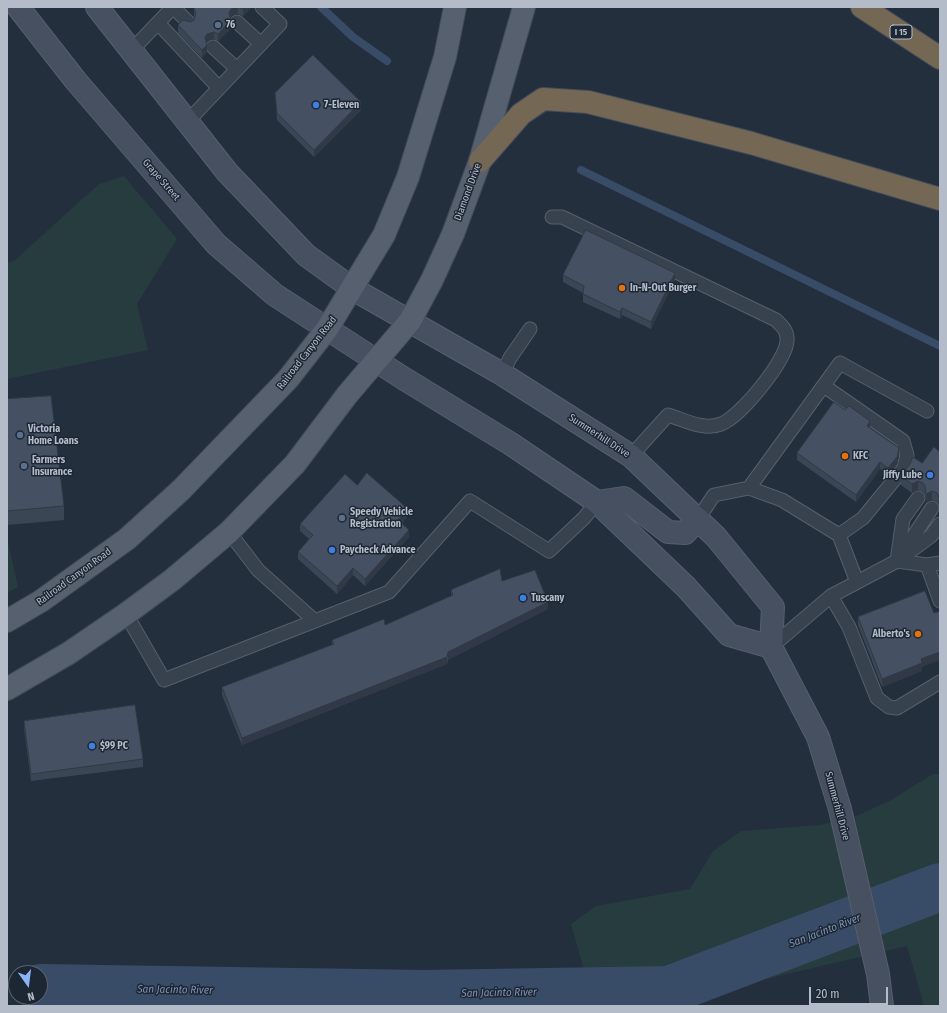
<!DOCTYPE html>
<html>
<head>
<meta charset="utf-8">
<style>
	body { margin:0 }
	#map { position:relative; width:947px; height:1013px; overflow:hidden; background:#242f3e; font-family:"Fira Sans Condensed",sans-serif }
	canvas { display:block }
	.frame { position:absolute; inset:0; border:8px solid #b4bcc9; pointer-events:none }
	.north { position:absolute; left:8px; top:965px; width:40px; height:40px; box-sizing:border-box; background:#1d2633; border:1px solid #59626f; border-radius:50%; rotate:166deg; font-size:11px; font-weight:700; line-height:16px; text-align:center; color:#b4bcc9 }
	.north::after { content:''; display:block; margin:auto; width:14px; height:18px; background:#8ab4f8; clip-path:polygon(50% 0,100% 100%,50% 72%,0 100%) }
	.scale { position:absolute; left:809px; top:987px; width:79px; height:18px; box-sizing:border-box; border:2px solid #b4bcc9; border-top:0; padding-left:5px; font-size:12px; line-height:14px; white-space:nowrap; color:#b4bcc9; -webkit-text-stroke:3px #1d2633; paint-order:stroke }
</style>
</head>
<body>
<div id="map">
<canvas width="947" height="1013"></canvas>
<div class="frame"></div>
<div class="north">N</div>
<div class="scale">20 m</div>
</div>
<script>
const c = document.querySelector('canvas').getContext('2d');
c.lineJoin = 'round';
function fill(path, color) {
  c.fillStyle = color;
  c.fill(path, 'evenodd');
}
function stroke(path, color, width, dash) {
  c.strokeStyle = color;
  c.lineWidth = width;
  c.lineCap = dash ? 'butt' : 'round';
  c.setLineDash(dash || []);
  c.stroke(path);
}
function label(font, color, halo, rows, align = 'center') {
  c.font = font + ' "Fira Sans Condensed",sans-serif';
  c.lineWidth = 3;
  c.setLineDash([]);
  c.textBaseline = 'middle';
  c.strokeStyle = halo;
  c.fillStyle = color;
  for (const [text, x, y, turn = 0] of rows) {
    c.save();
    c.translate(x, y);
    c.rotate((+turn || 0) * Math.PI / 180);
    c.textAlign = isNaN(turn) ? turn : align;
    if (halo) c.strokeText(text, 0, 0);
    c.fillText(text, 0, 0);
    c.restore();
  }
}
const green = new Path2D(`
	M124,176L177,239L137,304L148,350L7,379V263L15,260L99,184Z
	M7,537L18,587L7,593Z
	M933,774H940V1006H924L907,946L650,1006H611L590,991L571,924L596,906L690,889L713,851L741,831L820,825L859,815L891,800Z`);
const stream = new Path2D(`
	M321,7L353,37L387,61
	M581,170L940,346`);
const river = new Path2D(`
	M40,988L424,994L669,990L940,887`);
const lane = new Path2D(`
	M173,7L188,22
	M237,22L261,44
	M158,23L219,88
	M213,47L237,69
	M131,51L173,7
	M187,122L280,24L262,7
	M552,217H562L776,320C782,326 788,331 787,341C786,361 740,417 721,424C704,431 685,420 668,415L631,456
	M502,374L510,358L530,329
	M824,386L903,441L907,455L904,468L863,518L839,535
	M749,488L840,363L927,411
	M698,519L714,495L749,488L782,500L839,535L857,582
	M229,532L258,570L315,621
	M901,555L932,508
	M897,561L903,519L918,498
	M897,561L927,565L940,563
	M927,565L940,601
	M831,596L849,627L877,698L889,707L897,708L940,682
	M126,614L164,680L389,592L470,501L549,551L584,518L597,502
	M771,647L831,596L897,561L931,536L940,524`);
const secondary = new Path2D(`
	M18,7L76,81L216,244L275,295L403,378L511,444L597,502L686,587L729,635L771,647
	M97,7L227,172L306,255L353,289L502,374L631,456L716,537L773,607L771,647L818,737L840,809L878,974L882,1006
	M597,502L624,498L668,532L685,533L698,519`);
const primary = new Path2D(`
	M7,621L41,601L127,539L181,490L288,379L327,329L384,235L408,177L445,57L455,7
	M7,689L69,653L126,614L172,580L229,532L295,464L347,395L410,321L432,280L453,234L480,161L524,7`);
const highway = new Path2D(`
	M862,7L940,58
	M480,161L521,114L543,99L588,102L751,143L940,199`);
const wall = new Path2D(`
	M196,7H252L243,16L238,14L231,16V28L218,41L214,39L207,41V52L202,58L178,33V25L190,22L194,20V9Z
	M275,93L361,110L314,157L277,120Z
	M563,275L675,280L651,329L622,315L620,319L583,302V293L563,282Z
	M7,399L64,506V520L7,525Z
	M870,428L899,456L897,464L888,475L880,469L856,502L797,460V453Z
	M940,452V514L939,513V505L937,502L932,500L926,503L925,495L923,492L918,490L912,493L901,485V476Z
	M357,485L408,516L402,523L409,537L365,586L353,575L337,594L298,559V552L309,539L300,531V524Z
	M502,581L548,609L448,660L447,664L242,745L222,695V687L332,645V640L385,625L451,596V590Z
	M858,617L922,667V671L882,687L858,625Z
	M24,721L143,759V767L31,781L24,729Z`);
const shadedWall = new Path2D(`
	M238,7V14L231,16L229,21V13L231,9Z
	M244,7H252L243,16V9Z
	M231,20V28L218,41V34Z
	M214,32V39L207,41L205,46V38L207,34Z
	M207,45V52L202,58V50Z
	M361,102V110L314,157V150Z
	M675,273V280L651,329V322Z
	M622,308V315L620,319V312Z
	M870,421V428L867,433V426Z
	M899,448V456L897,464L888,475V468Z
	M880,462V469L856,502V495Z
	M918,481V490L912,493V484Z
	M932,491V500L926,503V494Z
	M408,509V516L398,527V520Z
	M409,530V537L365,586V579Z
	M353,568V575L337,594V586Z
	M548,602V609L448,660V652Z
	M940,652V660L922,667V671L882,687V679L921,659Z
	M447,657V664L242,745V738Z`);
const building = new Path2D(`
	M196,7H238L231,9L229,13L231,20L218,34L214,32L207,34L205,38L207,45L202,50L178,25L183,20L190,22L194,20L196,13L194,9Z
	M239,7H244L243,9Z
	M313,55L361,102L314,150L277,113L275,93Z
	M586,230L675,273L651,322L622,308L620,312L583,294L584,286L563,275Z
	M51,396L64,506L7,511V399Z
	M834,402L845,410L849,406L870,421L867,426L899,448L897,457L888,468L880,462L856,495L797,453Z
	M934,447L940,452V505L939,504L940,499L937,493L932,491L926,494L925,486L923,483L918,481L912,484L901,476L910,464L913,457L922,463Z
	M367,473L408,509L398,520L409,530L365,579L353,568L337,586L298,552L313,535L300,524L345,474L357,485Z
	M500,569L502,581L535,570L548,602L448,652L447,657L242,738L222,687L334,644L332,640L384,619L385,625L453,595L451,590Z
	M925,591L934,613L940,611V652L921,659L922,663L882,679L858,617Z
	M135,705L143,759L31,774L24,721Z`);
const markers = [
	[218,25,4,"#5c6f8a"],
	[316,105,4,"#3f7fe0"],
	[622,288,4,"#e8710a"],
	[20,435,4,"#5c6f8a"],
	[845,456,4,"#e8710a"],
	[24,466,4,"#5c6f8a"],
	[930,475,4,"#3f7fe0"],
	[342,518,4,"#5c6f8a"],
	[332,550,4,"#3f7fe0"],
	[523,598,4,"#3f7fe0"],
	[918,634,4,"#e8710a"],
	[92,746,4,"#3f7fe0"]
];
const shields = [
	[901,32,22]
];
const shieldNames = [
	["I 15",901,32]
];
const poiNames = [
	["76",226,25],
	["7-Eleven",324,105],
	["In-N-Out Burger",630,288],
	["Victoria",28,429],
	["Home Loans",28,441],
	["KFC",853,456],
	["Farmers",32,460],
	["Insurance",32,472],
	["Jiffy Lube",922,475,"right"],
	["Speedy Vehicle",350,512],
	["Registration",350,524],
	["Paycheck Advance",340,550],
	["Tuscany",531,598],
	["Alberto's",910,634,"right"],
	["$99 PC",100,746]
];
const streetNames = [
	["Grape Street",161,180,49],
	["Diamond Drive",468,192,-70],
	["Railroad Canyon Road",307,353,-52],
	["Summerhill Drive",599,436,33],
	["Railroad Canyon Road",74,577,-36],
	["Summerhill Drive",837,806,75]
];
const waterNames = [
	["San Jacinto River",825,931,-21],
	["San Jacinto River",175,990,1],
	["San Jacinto River",499,993,-1]
];
fill(green, '#263c3f');
stroke(stream, '#394c67', 8);
stroke(river, '#394c67', 48);
stroke(lane, '#565f6c', 15);
stroke(secondary, '#565f6c', 24);
stroke(primary, '#414a57', 24);
stroke(highway, '#434c59', 24);
stroke(lane, '#38414e', 13);
stroke(secondary, '#465061', 22);
stroke(primary, '#56606e', 22);
stroke(highway, '#746855', 22);
fill(wall, '#3b4654');
fill(shadedWall, '#303945');
fill(building, '#455162');
stroke(building, '#303945', 1);
for (const [x, y, r, color] of markers) {
  const dot = new Path2D();
  dot.arc(x, y, r, 0, 2 * Math.PI);
  c.fillStyle = color;
  c.fill(dot);
  stroke(dot, '#1d2633', 1.5);
}
for (const [x, y, w] of shields) {
  const box = new Path2D();
  box.roundRect(x - w / 2, y - 7, w, 14, 3);
  c.fillStyle = '#1d2633';
  c.fill(box);
  stroke(box, '#b4bcc9', 1);
}
label('bold 9px', '#b4bcc9', null, shieldNames);
label('bold 10px', '#b4bcc9', '#1d2633', poiNames, 'left');
label('10px', '#b4bcc9', '#1d2633', streetNames);
label('italic 11px', '#7c92b1', '#1d2633', waterNames);
</script>
</body>
</html>
